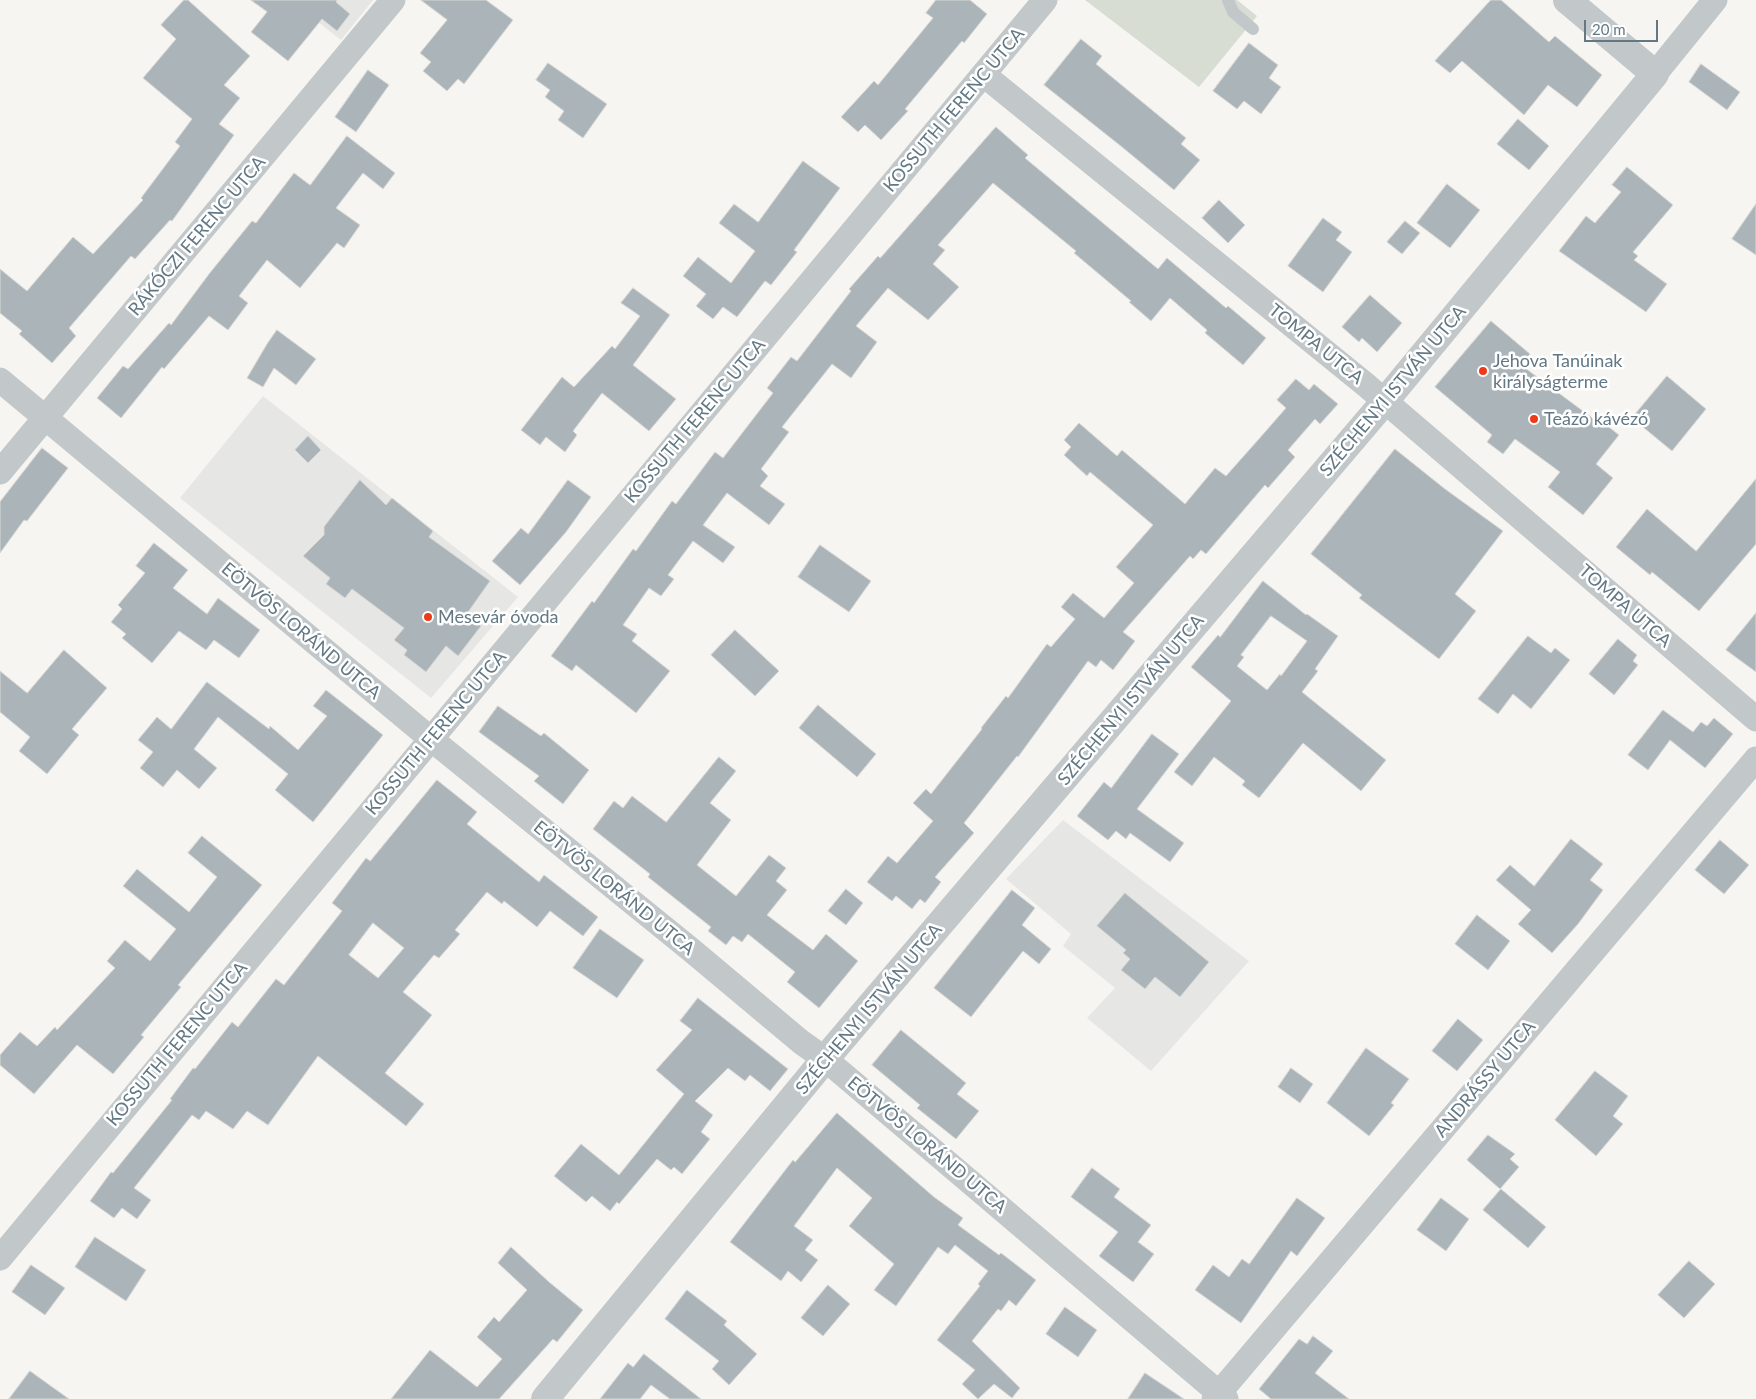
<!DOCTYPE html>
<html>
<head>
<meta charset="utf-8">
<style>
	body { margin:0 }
	#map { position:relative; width:1756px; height:1399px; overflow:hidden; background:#f6f5f1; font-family:Lato,sans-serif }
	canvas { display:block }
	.scale { position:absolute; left:1584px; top:20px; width:74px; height:22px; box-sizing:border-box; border:2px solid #627884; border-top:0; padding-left:6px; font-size:15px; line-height:18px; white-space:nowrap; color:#627884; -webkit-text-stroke:4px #fff; paint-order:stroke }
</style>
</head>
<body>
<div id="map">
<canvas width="1756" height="1399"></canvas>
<div class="scale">20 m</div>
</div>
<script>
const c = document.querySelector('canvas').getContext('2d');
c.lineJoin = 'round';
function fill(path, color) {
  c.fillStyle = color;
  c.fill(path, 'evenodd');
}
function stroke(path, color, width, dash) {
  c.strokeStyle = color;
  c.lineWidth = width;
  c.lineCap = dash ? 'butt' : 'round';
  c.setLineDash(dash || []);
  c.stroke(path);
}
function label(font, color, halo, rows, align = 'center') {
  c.font = font + ' Lato,sans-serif';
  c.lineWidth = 5;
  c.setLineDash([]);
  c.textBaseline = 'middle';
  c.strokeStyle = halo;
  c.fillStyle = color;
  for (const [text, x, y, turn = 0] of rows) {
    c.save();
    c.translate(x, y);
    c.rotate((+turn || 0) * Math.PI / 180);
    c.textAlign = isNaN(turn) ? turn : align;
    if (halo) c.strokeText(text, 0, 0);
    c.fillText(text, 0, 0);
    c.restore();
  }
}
const built = new Path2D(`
	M290,0H373L341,40Z
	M263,396L518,597L431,698L180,498Z
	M1063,820L1249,961L1151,1071L1087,1018L1115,988L1063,946L1071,934L1006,879Z`);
const green = new Path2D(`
	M1085,0H1237L1257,16L1199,87Z`);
const building = new Path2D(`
	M184,0H188L250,56L224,85L240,98L219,124L234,135L172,221L170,220L135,259L131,256L69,328L76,336L52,363L19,334L22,331L0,313V269L27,291L73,237L93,254L143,200L141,198L180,146L175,142L192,119L143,78L176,39L161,25Z
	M251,0H337L336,2L350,14L337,31L322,19L288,61L251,32L267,12Z
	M421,0H486L513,20L464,84L458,79L447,91L423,71L431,62L420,53L447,20Z
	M936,0H970L987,14L964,43L962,41L905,109L908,111L881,140L865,125L858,132L841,117L874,81L878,85L933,18L926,13Z
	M1491,0H1501L1549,42L1555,36L1602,75L1577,107L1548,85L1524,115L1462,61L1450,73L1435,61Z
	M1081,39L1102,56L1096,64L1186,138L1181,144L1200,160L1174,190L1122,147L1044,85Z
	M1249,43L1278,65L1269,78L1281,87L1261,114L1244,101L1237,109L1213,91Z
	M548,63L607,104L583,138L558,120L564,111L545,97L550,90L536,80Z
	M1701,64L1740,92L1727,110L1689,82Z
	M368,70L389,85L356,132L335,117Z
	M1518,119L1549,146L1529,170L1497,144Z
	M996,127L1028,155L1025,158L1158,269L1167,258L1226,308L1228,306L1266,338L1243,365L1205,333L1207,330L1170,298L1151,321L1129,302L1131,301L1074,253L1076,251L993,183L938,245L945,250L933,264L959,287L928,320L888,288L856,326L877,342L851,378L832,364L782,427L789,432L761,469L768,476L760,486L785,504L769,525L727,493L703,525L735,547L723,563L693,541L668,575L674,579L661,596L649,588L623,625L637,634L632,641L670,671L636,713L576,665L572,671L551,656L592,601L594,603L633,549L636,551L672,501L676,504L715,452L723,458L773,393L767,388L791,357L797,361L851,291L849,289L878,256L880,258Z
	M347,136L395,173L383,189L363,173L336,208L360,225L344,248L337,243L300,288L267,260L239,296L248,303L228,330L209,316L164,369L162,367L121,418L97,398L123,366L128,369L169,323L171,325L209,274L252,221L256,223L294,173L310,185Z
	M803,161L840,188L794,250L797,252L771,285L765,281L737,317L723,307L713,319L696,306L706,294L683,276L698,257L731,283L755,251L719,223L734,204L758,222Z
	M1627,167L1673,205L1633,252L1638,256L1634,260L1667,284L1646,312L1559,251L1586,216L1595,223L1621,192L1612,185Z
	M1447,184L1480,210L1450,248L1417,223Z
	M1219,200L1245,225L1228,243L1202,218Z
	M1756,204V255L1732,239Z
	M1323,218L1342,232L1336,240L1352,252L1323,292L1288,266Z
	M1405,221L1420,233L1402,254L1387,242Z
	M633,288L670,315L633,365L676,399L649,431L602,393L573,431L577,435L565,452L546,437L540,445L521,430L562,377L574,387L612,346L615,349L640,316L621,303Z
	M1370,295L1402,323L1377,352L1362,338L1359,342L1342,327Z
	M1491,321L1530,354L1521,365L1599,423L1601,421L1619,435L1596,464L1613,478L1583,515L1548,487L1560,472L1515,439L1503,454L1487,442L1492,435L1435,387Z
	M277,330L316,359L296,385L274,368L263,387L247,378L267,344Z
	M1667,376L1706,409L1672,451L1632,418Z
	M1296,379L1309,390L1314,384L1338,404L1320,424L1315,419L1288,450L1295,457L1268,488L1265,485L1206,554L1201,550L1193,559L1190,556L1123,632L1135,641L1113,670L1101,660L1096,667L1088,661L1018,757L1017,756L964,823L974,833L935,877L941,882L925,903L920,899L912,909L896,896L892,901L867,882L888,856L897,863L933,821L913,803L926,789L931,794L982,729L981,728L1006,696L1008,698L1047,644L1051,647L1075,619L1061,607L1073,593L1104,618L1134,583L1116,567L1153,525L1090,472L1087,476L1064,455L1071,447L1064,440L1079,423L1117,456L1122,450L1185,504L1215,468L1226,476L1258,440L1286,408L1277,400Z
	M308,436L321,450L308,463L295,450Z
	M42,448L68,468L27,521L24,520L0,553V502Z
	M1395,449L1445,489L1503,531L1455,594L1476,611L1439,659L1359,598L1362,595L1311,554Z
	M1756,479V544L1699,611L1652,572L1650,575L1616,547L1647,509L1696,551Z
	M360,480L386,505L392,498L433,531L429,537L490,581L466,615L481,626L458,656L446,646L426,672L404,655L407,650L394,640L404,628L352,589L345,598L326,584L330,578L303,556L324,535V527Z
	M568,480L591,497L566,532L520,585L492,561L521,528L528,534Z
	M154,543L188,570L173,588L207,614L218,598L260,630L239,658L214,640L206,650L179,631L152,663L122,638L126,634L111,622L122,609L118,605L145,573L136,566Z
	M820,545L871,581L849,612L798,577Z
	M1263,581L1306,615L1307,614L1338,636L1315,669L1318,671L1302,692L1386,760L1361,791L1303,743L1259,798L1242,785L1245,781L1214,757L1192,786L1174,772L1231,701L1191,667L1218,635L1220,637ZM1271,616L1307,641L1281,676L1280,674L1267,690L1237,666L1244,657L1241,655Z
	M1756,613V672L1726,650Z
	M735,630L779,671L755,696L711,655Z
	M1528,636L1551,653L1555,648L1570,660L1531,709L1513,694L1498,714L1478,699Z
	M1618,639L1637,655L1633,661L1638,665L1614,695L1589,674Z
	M64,650L107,688L72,729L79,735L47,774L19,751L30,737L0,712V671L27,693Z
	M207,682L269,729L270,726L298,750L327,716L313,706L326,690L383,735L313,822L275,790L288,774L218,717L194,749L217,768L199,789L177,770L163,787L140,768L153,752L138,740L157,717L171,729Z
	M818,705L876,754L857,777L799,728Z
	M498,706L541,736L544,733L589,770L563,804L534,781L539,776L479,732Z
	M1663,710L1693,732L1701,722L1707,726L1714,718L1733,734L1705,768L1670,740L1648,770L1628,755Z
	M1152,734L1179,754L1137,809L1184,843L1170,862L1130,833L1126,839L1116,831L1108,840L1077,816L1104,782L1111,788Z
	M719,757L736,771L710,803L731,820L697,865L736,896L769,855L786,868L776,881L787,890L767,915L813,950L826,934L858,961L819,1008L787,982L795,972L748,934L742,942L733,936L726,945L708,931L711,927L648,877L650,874L593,829L614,801L623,808L632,796L666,822Z
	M437,780L477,812L467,824L539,882L544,875L598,917L583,936L550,911L537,927L504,901L502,904L487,892L455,930L460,934L439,958L434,955L403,992L432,1015L385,1073L424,1104L406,1126L318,1056L268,1125L247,1111L233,1129L206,1111L199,1120L192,1115L134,1188L151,1200L137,1219L122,1208L114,1218L90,1201L111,1172L113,1173L172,1100L170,1099L193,1068L195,1069L232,1022L238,1027L276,979L284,985L342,911L332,903L366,858L370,861ZM373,923L404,948L378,978L349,955Z
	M202,836L262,885L178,985L181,987L141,1035L144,1037L113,1074L77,1045L34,1094L0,1065V1055L20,1032L37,1046L55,1027L57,1030L115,968L107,961L125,940L150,961L176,929L123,886L137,869L189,912L217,877L188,853Z
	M1571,839L1603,864L1590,880L1603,890L1578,924L1552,953L1518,924L1531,910L1496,880L1510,865L1534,886Z
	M1720,840L1749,865L1724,894L1695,870Z
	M846,889L863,903L846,925L828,911Z
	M1012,890L1035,908L1022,925L1051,949L1039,964L1023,951L971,1017L934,988Z
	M1125,893L1209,962L1180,997L1155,977L1145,989L1121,970L1130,959L1123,953L1126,950L1097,926Z
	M1477,915L1510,941L1488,970L1455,944Z
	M600,929L644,960L617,998L573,968Z
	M698,998L788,1069L770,1091L750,1075L745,1081L728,1068L695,1101L713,1115L701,1132L710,1139L682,1174L674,1167L671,1170L657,1159L619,1204L617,1202L610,1211L592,1196L586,1202L554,1176L581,1144L619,1175L684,1094L656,1070L692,1030L680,1021Z
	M1458,1019L1483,1040L1457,1071L1432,1051Z
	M901,1030L966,1083L957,1094L979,1111L956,1139L917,1108L920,1105L872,1065Z
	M1366,1048L1409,1079L1391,1103L1394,1105L1369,1136L1327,1103Z
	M1291,1068L1313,1084L1300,1103L1278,1087Z
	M1595,1071L1628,1096L1613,1116L1623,1124L1596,1156L1555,1120Z
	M837,1113L934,1197L963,1218L958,1225L999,1255L1001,1253L1036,1280L1016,1306L1009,1300L1001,1311L998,1309L972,1341L1020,1388L1012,1398L994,1384L978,1399L962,1384L975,1370L937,1340L980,1286L978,1284L988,1271L955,1245L948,1254L938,1247L896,1306L874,1290L894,1264L849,1226L872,1198L837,1168L794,1226L813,1240L805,1250L818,1260L801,1282L788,1271L781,1281L730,1242L793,1160L795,1162Z
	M1488,1135L1515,1154L1510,1159L1519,1167L1500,1189L1467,1160Z
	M1092,1168L1120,1189L1114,1197L1151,1225L1138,1242L1154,1254L1133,1282L1099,1256L1118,1232L1071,1197Z
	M1501,1189L1546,1227L1528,1248L1483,1210Z
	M1297,1198L1325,1218L1297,1256L1291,1251L1241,1323L1195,1290L1213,1265L1229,1277L1242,1259L1249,1264Z
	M1441,1198L1469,1219L1446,1251L1417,1230Z
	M95,1237L146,1270L126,1301L75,1267Z
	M511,1247L549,1282L583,1310L557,1342L553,1339L499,1399H391L430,1350L477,1387L502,1359L477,1337L494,1317L499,1322L527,1290L498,1263Z
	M1689,1261L1715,1284L1684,1318L1658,1295Z
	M31,1265L65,1288L45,1315L12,1292Z
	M828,1285L850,1304L823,1336L801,1318Z
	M687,1290L727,1321L724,1325L757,1354L729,1385L712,1369L719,1361L665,1319Z
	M1065,1307L1097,1330L1078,1357L1046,1334Z
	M1313,1336L1333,1351L1315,1373L1349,1399H1271L1259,1389L1299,1339L1307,1344Z
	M644,1354L701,1399H670L651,1385L640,1399H600L628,1363L633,1367Z
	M30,1371L69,1399H9Z
	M1145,1373L1184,1399H1128Z`);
const service = new Path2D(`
	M1228,0L1233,12L1253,29`);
const minor = new Path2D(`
	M1655,74L1715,0
	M984,75L1366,385L1756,719
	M0,380L431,739L690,949L801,1042L825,1059L1226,1399
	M0,472L393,0
	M0,1258L1045,0
	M1214,1399L1756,759`);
const tertiary = new Path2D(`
	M545,1399L825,1059L1385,401L1655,74L1567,0`);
const markers = [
	[1483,371,5,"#ed3b1a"],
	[1534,419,5,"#ed3b1a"],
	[428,617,5,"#ed3b1a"]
];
const streetNames = [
	["KOSSUTH FERENC UTCA",954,110,-50],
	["RÁKÓCZI FERENC UTCA",197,236,-50],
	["TOMPA UTCA",1316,344,39],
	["SZÉCHENYI ISTVÁN UTCA",1393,391,-50],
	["KOSSUTH FERENC UTCA",695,421,-50],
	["TOMPA UTCA",1625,606,41],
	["EÖTVÖS LORÁND UTCA",301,631,40],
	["SZÉCHENYI ISTVÁN UTCA",1131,700,-50],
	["KOSSUTH FERENC UTCA",436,733,-50],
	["EÖTVÖS LORÁND UTCA",614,888,39],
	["SZÉCHENYI ISTVÁN UTCA",869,1009,-50],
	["KOSSUTH FERENC UTCA",177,1044,-50],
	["ANDRÁSSY UTCA",1485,1079,-50],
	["EÖTVÖS LORÁND UTCA",927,1145,40]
];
const poiNames = [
	["Jehova Tanúinak",1493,361],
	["királyságterme",1493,382],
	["Teázó kávézó",1544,419],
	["Mesevár óvoda",438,617]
];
fill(built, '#e6e7e5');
fill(green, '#d7ddd2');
fill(building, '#abb5b9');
stroke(building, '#d7d7d4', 1);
stroke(service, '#c2c7c9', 12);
stroke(minor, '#c2c7c9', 25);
stroke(tertiary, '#c2c7c9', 28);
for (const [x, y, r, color] of markers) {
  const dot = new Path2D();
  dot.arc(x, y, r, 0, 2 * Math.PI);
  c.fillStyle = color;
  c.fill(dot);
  stroke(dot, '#fff', 2);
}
label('18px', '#627884', '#fff', streetNames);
label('18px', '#627884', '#fff', poiNames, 'left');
</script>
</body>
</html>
